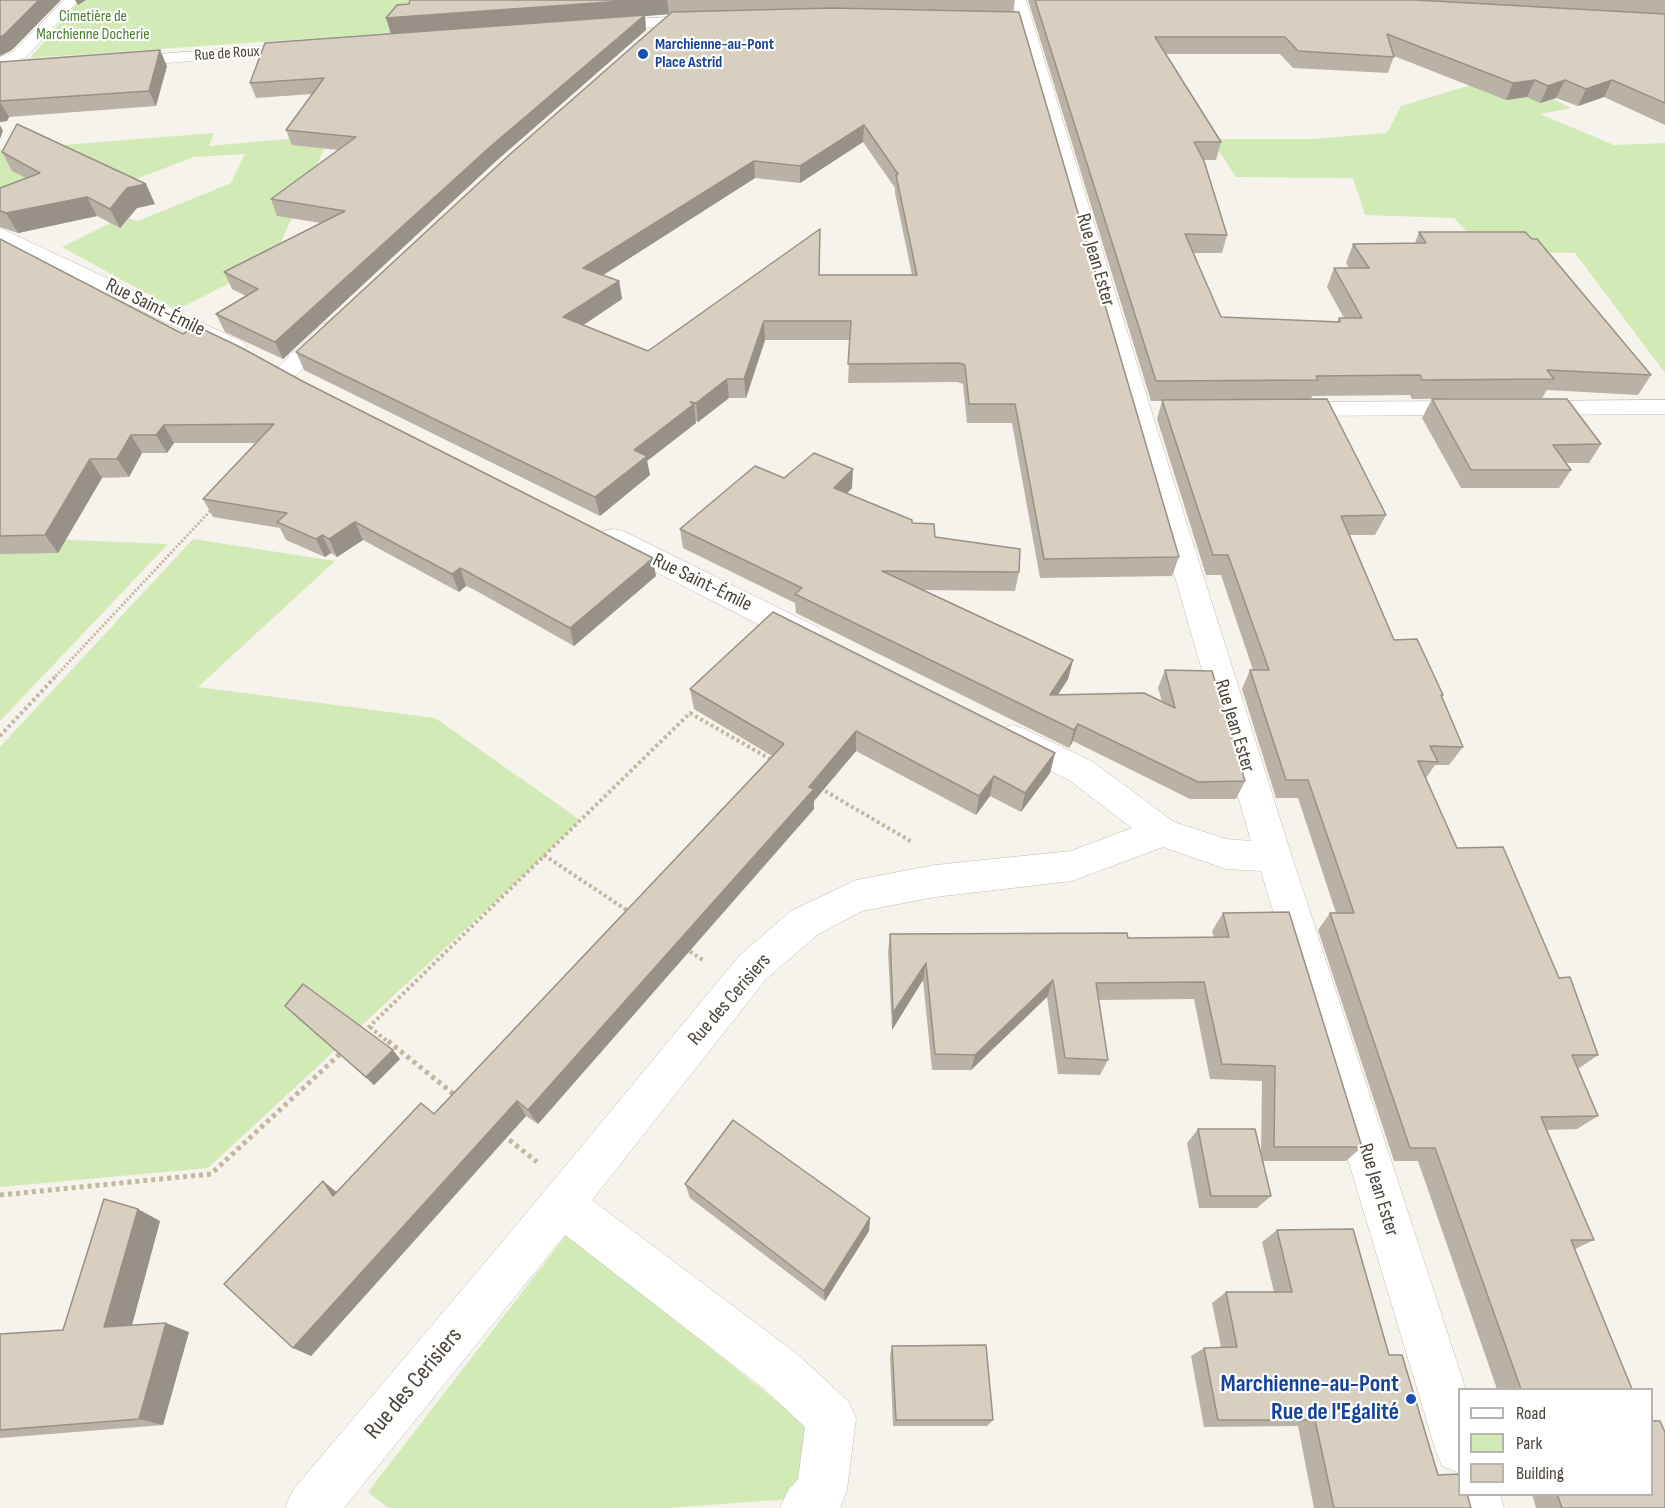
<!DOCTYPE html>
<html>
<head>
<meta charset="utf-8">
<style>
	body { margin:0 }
	#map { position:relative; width:1665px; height:1508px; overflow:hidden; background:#f6f3ec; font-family:"Sofia Sans Condensed",sans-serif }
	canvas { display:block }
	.legend { position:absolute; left:1458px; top:1388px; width:195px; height:108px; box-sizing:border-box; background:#fff; border:2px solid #b7b4b0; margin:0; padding:8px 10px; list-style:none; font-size:18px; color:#4b4439 }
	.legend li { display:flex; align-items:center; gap:12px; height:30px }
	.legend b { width:30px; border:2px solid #b7b4b0 }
</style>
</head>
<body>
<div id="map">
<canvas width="1665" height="1508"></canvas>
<ul class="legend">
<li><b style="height:8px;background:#fff"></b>Road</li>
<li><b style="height:16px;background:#d2eab5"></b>Park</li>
<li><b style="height:16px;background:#d8cfc1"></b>Building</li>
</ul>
</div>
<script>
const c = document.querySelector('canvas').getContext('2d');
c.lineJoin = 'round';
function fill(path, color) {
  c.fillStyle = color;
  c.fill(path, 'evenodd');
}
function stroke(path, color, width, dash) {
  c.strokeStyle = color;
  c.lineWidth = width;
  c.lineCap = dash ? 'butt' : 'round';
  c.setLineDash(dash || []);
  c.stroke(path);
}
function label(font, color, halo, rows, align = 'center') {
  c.font = font + ' "Sofia Sans Condensed",sans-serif';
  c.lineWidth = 4.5;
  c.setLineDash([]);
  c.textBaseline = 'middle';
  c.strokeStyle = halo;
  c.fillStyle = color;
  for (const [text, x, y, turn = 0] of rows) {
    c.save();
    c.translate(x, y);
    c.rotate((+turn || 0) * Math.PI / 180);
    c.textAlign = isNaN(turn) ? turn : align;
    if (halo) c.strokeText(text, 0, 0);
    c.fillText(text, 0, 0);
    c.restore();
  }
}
const green = new Path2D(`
	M80,0H482L404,32L30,58Z
	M1498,77L1523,83L1571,108L1540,114L1614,145L1665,143V373L1575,253L1484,251L1454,218L1365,215L1353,178L1236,177L1211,139H1312L1387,133L1401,106Z
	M338,119L272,261L177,310L62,247L123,217L138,221L231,183L245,154L194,157L133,180L0,207V150L214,133L209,146L287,139L310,121Z
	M0,537L168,544L0,721Z
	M193,539L335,561L198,687L435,718L580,820L526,873L208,1168L0,1187V747Z
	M567,1234L804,1423L809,1463L791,1499L666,1508H388L368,1492Z`);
const pathFar2 = new Path2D(`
	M53,679L212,509`);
const pathFar1 = new Path2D(`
	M0,736L55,677
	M820,788L912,842
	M544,855L631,913
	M685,948L704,961
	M370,1027L389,1043
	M364,1032L690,713L772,760`);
const path = new Path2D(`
	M388,1041L456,1096
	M503,1135L537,1162
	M0,1195L211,1174L341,1053`);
const minor = new Path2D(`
	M64,0H79L25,58L0,68V57L13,52Z
	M1012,0H1026L1151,410L1292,857L1466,1390H1460V1473L1442,1466L1435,1448L1261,871L1226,869L1163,847L1072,881L935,897L862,911L817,935L766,979L592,1200L797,1354L848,1401L856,1418L847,1490L840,1508H780L788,1490L798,1479L805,1427L763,1388L565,1235L344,1508H285L293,1490L509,1234L740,955L791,911L856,880L935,865L1071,851L1132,828L1069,780L1001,747L997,738L1001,729L1013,725L1025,729L1093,762L1174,822L1226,839L1251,841L1127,410Z
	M707,15L712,17L715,20L712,23L600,31L592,26L600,21Z
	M306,43L312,45L314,48L312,51L118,67L110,62L118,57Z
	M0,228L243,342L247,347L243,352L235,354L227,352L0,242Z
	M331,322L339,324L342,329L339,334L293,378L285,380L277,378L273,373L277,368L323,324Z
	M1665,400V414L1528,415L1519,413L1516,408L1519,403L1528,401Z
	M1473,401L1482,403L1485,408L1482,413L1473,415L1288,416L1279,414L1276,409L1279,404L1288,402Z
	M613,529L623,531L819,628L823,636L819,644L808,647L797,644L603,545L599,538L603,531Z
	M1460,1475V1494H1500L1504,1508H1452L1449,1494L1456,1476Z`);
const wall = new Path2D(`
	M410,0H1015L1013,11L1179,557L1172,576L1040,578L1012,423H967L963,384L957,382L848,383L850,340H765L746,398H729L698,422L696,421V423L647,461L650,475L600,516L304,370L296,352L670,14L645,16L646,30L495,162L283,359L225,332L216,314L246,296L232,289L224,272L321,223L277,216L271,199L338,150L292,145L286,130L312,94L256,98L250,83L391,34L409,4ZM863,142L895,188V193L912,275H820L648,351L583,325L622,299L619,281L603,275L755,178L800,183Z
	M1028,0H1665V125L1604,97L1578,106L1556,98L1540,103L1527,97L1506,100L1394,56L1388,73L1293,68L1280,54H1166L1221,142L1216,160H1203L1227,235L1222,253H1193L1221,317L1337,322L1339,318H1344L1327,287L1334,268H1349L1346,263L1353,244L1415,243L1419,232L1651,375L1638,395L1547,390L1542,398L1412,399L1410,395L1312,396L1311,399L1386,515L1375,535H1350L1394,640L1443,695L1442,698L1463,747L1449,765H1435L1426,778L1457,848L1559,978L1598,1055L1578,1069L1598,1116L1577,1129L1547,1130L1594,1240L1575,1249L1632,1389H1497L1418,1161H1394L1318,930L1330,913H1336L1298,798H1276L1242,689L1250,670H1253L1221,575H1206L1157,419L1162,401H1151Z
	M0,62L167,66L156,106L9,117L7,121L0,122Z
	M2,152L155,204L137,208L120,228L97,216L18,233L0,227V188L26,178L12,171Z
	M0,239L183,334L656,576L574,646L473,589L466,586L459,592L363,540L337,557L331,553L325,557L286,540L280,528L213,517L203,499L257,443H174L167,453H142L129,477L102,478L58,553L0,554Z
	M1432,399L1601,444L1589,463H1566L1571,470L1559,488H1461L1422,418Z
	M784,478L852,488L847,493L912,523L935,537L1019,572L1015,591L923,590L1073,660L1068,679L1058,695L1162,701L1158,688L1165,670L1245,781L1236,799H1190L1073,741L1069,748L796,613L795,603L683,548L680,529Z
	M690,689L1055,753L1050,773L1021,812L990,796L976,815L856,751L814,801V809L538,1124L526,1116L311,1356L336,1192L434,1114L772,756L694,709Z
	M1223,913L1362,1147L1346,1161H1263L1271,1196L1257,1208H1199L1187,1143L1198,1129L1261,1154L1262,1081L1210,1079L1194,999L1098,1000L1108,1060L1100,1075L1058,1074L1047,997L971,1070H932L923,980L892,1030L888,952L890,934L1128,938H1214L1212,931Z
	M285,1006L400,1059L374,1085L294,1015Z
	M685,1184L870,1218L869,1231L825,1301L690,1198Z
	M160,1221L132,1325L189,1332L163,1425L0,1438V1334L63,1330Z
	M1277,1230L1389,1355L1438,1475L1471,1508H1314L1298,1426L1204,1427L1191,1356L1204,1348L1221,1347L1212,1303L1226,1292H1274L1262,1242Z
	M892,1346L993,1420L987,1426H893L890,1355Z
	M1532,1494H1652L1665,1508H1536Z`);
const shadedWall = new Path2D(`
	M39,0H61L12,50L0,56V37Z
	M75,0H86L78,5Z
	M637,0H667L669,14L645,16L646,30L495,162L283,359L275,342L491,146L391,34L386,18Z
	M160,50L167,66L156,106L149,91Z
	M1535,80L1527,97L1506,100L1513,83Z
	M1565,80L1556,98L1540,103L1548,86Z
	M1612,80L1604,97L1578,106L1586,89Z
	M0,102L9,117L7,121L0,122Z
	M0,125L3,131L0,139Z
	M864,125L863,142L800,183V166Z
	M754,161L755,178L586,286L583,268Z
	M146,184L155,204L137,208L120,228L110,209L127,188Z
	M87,197L97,216L18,233L6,213Z
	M619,281L622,299L567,336L563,317Z
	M764,321L765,340L746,398L744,379Z
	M727,379L729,398L698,422L696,403Z
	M694,404L696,423L647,461L650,475L600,516L595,497L634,450Z
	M164,425L174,443L167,453L156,435Z
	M131,435L142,453L129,477L117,459Z
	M90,459L102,478L58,553L45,535Z
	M853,469L852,488L834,507V488Z
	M355,522L363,540L337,557L329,539Z
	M322,535L331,553L325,557L316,539Z
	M653,558L656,576L574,646L570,628Z
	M460,568L466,586L459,592L452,574Z
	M1073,660L1068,679L1046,713L1050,695Z
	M1078,724L1073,741L1069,748L1074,730Z
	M856,731V751L814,801V809L538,1124L528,1110Z
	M1055,753L1050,773L1021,812L1025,793Z
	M994,776L990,796L976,815L979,796Z
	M926,963L923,980L892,1030L893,1013Z
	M1053,980L1047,997L971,1070L975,1055Z
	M393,1050L400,1059L374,1085L366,1077Z
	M517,1101L526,1116L311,1356L293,1348Z
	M323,1181L339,1194L333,1196Z
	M138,1209L160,1221L129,1336L104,1327Z
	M870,1218L869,1231L825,1301L824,1291Z
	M166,1323L189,1332L163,1425L139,1419Z`);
const building = new Path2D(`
	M0,0H39L4,35L0,37Z
	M410,0H637L386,18L397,5L409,4Z
	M1035,0H1416L1665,14V103L1612,80L1586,89L1565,80L1548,86L1535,80L1513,83L1387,34L1394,57L1298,51L1285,37H1155L1221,142H1194L1204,161L1227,235L1185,234L1221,317L1340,322L1339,318H1362L1334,268H1369L1353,244L1426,243L1419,232H1525L1532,239H1537L1651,375L1547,370L1554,379L1422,380L1420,375L1316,376L1318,380L1156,381Z
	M832,8L1019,12L1179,557L1044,559L1015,404H969L965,365L959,363L848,364L851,321H764L744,379H727L696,403L690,402L694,404L634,450L647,456L595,497L296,352L508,156L672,12ZM864,125L898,174L896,175L917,275H819L820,229L648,351L563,317L619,281L583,268L754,161L800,166Z
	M645,15L491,146L275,342L216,314L258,289L224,272L345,211L271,199L356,137L286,130L324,78L250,83L265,43Z
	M160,50L149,91L0,101V62Z
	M17,124L146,184L127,188L110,209L87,197L6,213L0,211V188L40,173L2,152Z
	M0,239L183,334L196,326L240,347L304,382L653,558L570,628L466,571L460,568L452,574L355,522L329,539L322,535L316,539L277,522L287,513L203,499L274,424L164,425L156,435H131L117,459H90L45,535L0,536Z
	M1327,399L1386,515L1341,516L1394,640L1417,639L1443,695H1441L1463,747L1430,746L1438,762L1418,761L1457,848L1503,847L1559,978L1570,977L1598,1055H1572L1598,1116L1541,1117L1594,1240H1571L1632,1389H1521L1435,1148H1410L1330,913H1354L1308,780H1286L1250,670H1269L1228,555H1213L1162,400Z
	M1432,399H1567L1601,444L1553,445L1571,470H1471Z
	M814,453L853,469L834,488L912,520V523L934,524L935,537L1020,549L1019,572L882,571L1073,660L1050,695L1144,693L1175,708L1165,670L1212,671L1245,781L1198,782L1078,724L1074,730L795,594L802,588L680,529L755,466L784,478Z
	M773,612L1055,753L1025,793L994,776L979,796L856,731L809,787L814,789L528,1110L517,1101L293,1348L224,1284L323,1181L333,1196L421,1103L434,1114L784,744L690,689Z
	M1289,912L1362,1147H1274L1275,1066L1222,1064L1204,982L1096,983L1108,1060L1065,1058L1053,980L975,1055L935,1054L926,963L893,1013L890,934L1127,933L1128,938L1229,937L1223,913Z
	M303,984L393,1050L366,1077L285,1006Z
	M733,1120L870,1218L824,1291L685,1184Z
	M1198,1129H1255L1271,1196H1211Z
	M104,1199L138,1209L104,1327L166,1323L139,1419L0,1430V1334L63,1330Z
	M1353,1229L1389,1355H1402L1438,1475L1460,1474V1494H1467L1471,1508H1334L1315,1420H1218L1204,1348L1237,1347L1226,1292H1292L1277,1230Z
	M986,1345L993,1420H896L892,1346Z
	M1652,1421H1660L1665,1432V1508H1562L1557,1494H1652Z`);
const markers = [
	[643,54,6,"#1a4fb4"],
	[1411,1399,6,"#1a4fb4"]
];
const farParknames = [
	["Cimetière de",93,17],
	["Marchienne Docherie",93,35]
];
const farTransitnames = [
	["Marchienne-au-Pont",655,45],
	["Place Astrid",655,63]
];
const farStreetnames = [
	["Rue de Roux",227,54,-4]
];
const streetNames = [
	["Rue Jean Ester",1095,260,74],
	["Rue Saint-Émile",155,308,26],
	["Rue Saint-Émile",702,583,26],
	["Rue Jean Ester",1234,726,73],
	["Rue des Cerisiers",730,1000,-49],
	["Rue Jean Ester",1378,1190,73]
];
const nearStreetnames = [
	["Rue des Cerisiers",414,1384,-50]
];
const nearTransitnames = [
	["Marchienne-au-Pont",1399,1385],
	["Rue de l'Egalité",1399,1413]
];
fill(green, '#d2eab5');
stroke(minor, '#c2bbae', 1);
stroke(pathFar2, '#c4b79f', 3, [2, 2]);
stroke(pathFar1, '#c4b79f', 4, [3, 3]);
stroke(path, '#c4b79f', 5, [4, 4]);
fill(minor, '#fff');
fill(wall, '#bab2a6');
fill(shadedWall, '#979187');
fill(building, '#d8cfc1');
stroke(building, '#979187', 1.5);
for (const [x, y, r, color] of markers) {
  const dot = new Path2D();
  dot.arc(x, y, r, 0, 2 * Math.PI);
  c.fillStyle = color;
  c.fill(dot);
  stroke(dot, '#fff', 2);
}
label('16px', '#4a7f2a', '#fff', farParknames);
label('bold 16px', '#164399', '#fff', farTransitnames, 'left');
label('16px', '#4b4439', '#fff', farStreetnames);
label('20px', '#4b4439', '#fff', streetNames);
label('24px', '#4b4439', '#fff', nearStreetnames);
label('bold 24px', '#164399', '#fff', nearTransitnames, 'right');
</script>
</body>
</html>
